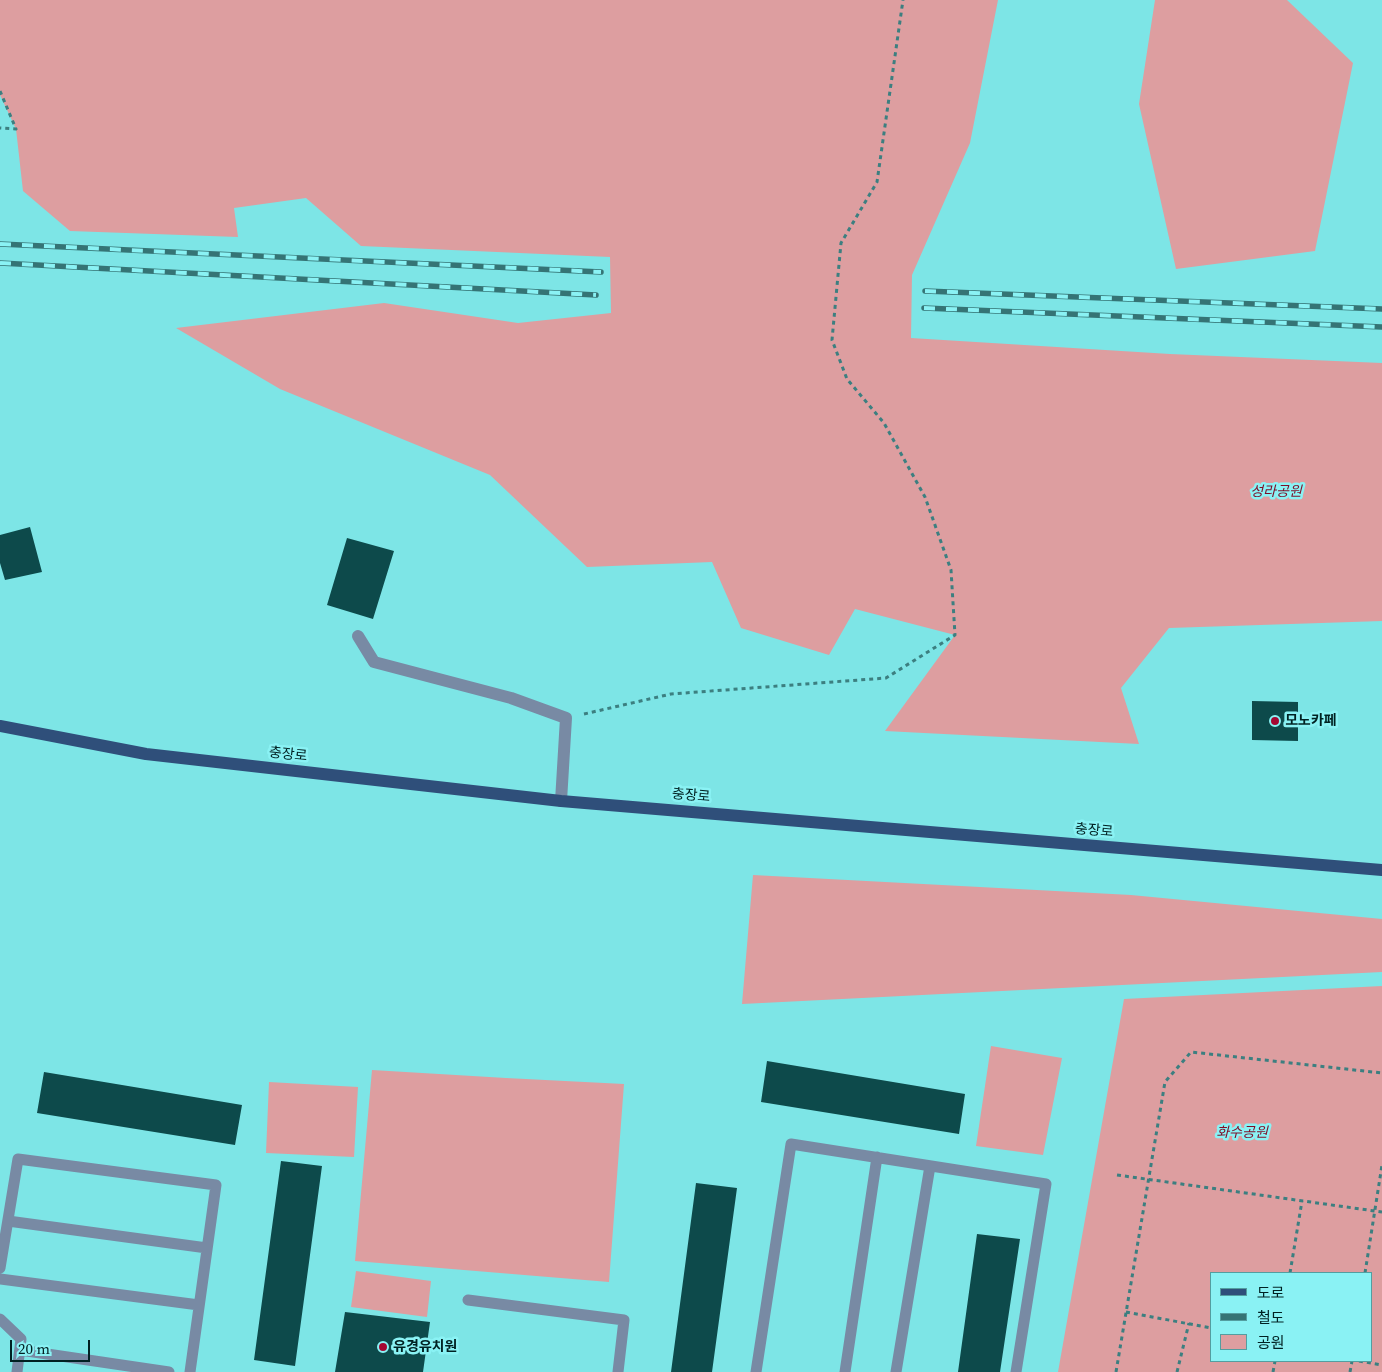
<!DOCTYPE html>
<html>
<head>
<meta charset="utf-8">
<style>
	body { margin:0 }
	#map { position:relative; width:1382px; height:1372px; overflow:hidden; background:#7de5e6; font-family:"Source Serif 4","Noto Sans KR",serif }
	canvas { display:block }
	.legend { position:absolute; left:1210px; top:1272px; width:162px; height:90px; box-sizing:border-box; background:#8af2f4; border:1px solid #539ea0; margin:0; padding:6px 9px; list-style:none; font-size:15px; color:#002122 }
	.legend li { display:flex; align-items:center; gap:10px; height:25px }
	.legend b { width:25px; border:1px solid #539ea0 }
	.scale { position:absolute; left:10px; top:1340px; width:80px; height:22px; box-sizing:border-box; border:2px solid #002122; border-top:0; padding-left:6px; font-size:15px; line-height:18px; white-space:nowrap; color:#002122; -webkit-text-stroke:4px #8af2f4; paint-order:stroke }
</style>
</head>
<body>
<div id="map">
<canvas width="1382" height="1372"></canvas>
<ul class="legend">
<li><b style="height:6px;background:#2f4f7a"></b>도로</li>
<li><b style="height:6px;background:#357475"></b>철도</li>
<li><b style="height:14px;background:#dd9ea0"></b>공원</li>
</ul>
<div class="scale">20 m</div>
</div>
<script>
const c = document.querySelector('canvas').getContext('2d');
c.lineJoin = 'round';
function fill(path, color) {
  c.fillStyle = color;
  c.fill(path, 'evenodd');
}
function stroke(path, color, width, dash) {
  c.strokeStyle = color;
  c.lineWidth = width;
  c.lineCap = dash ? 'butt' : 'round';
  c.setLineDash(dash || []);
  c.stroke(path);
}
function label(font, color, halo, rows, align = 'center') {
  c.font = font + ' "Source Serif 4","Noto Sans KR",serif';
  c.lineWidth = 5;
  c.setLineDash([]);
  c.textBaseline = 'middle';
  c.strokeStyle = halo;
  c.fillStyle = color;
  for (const [text, x, y, turn = 0] of rows) {
    c.save();
    c.translate(x, y);
    c.rotate((+turn || 0) * Math.PI / 180);
    c.textAlign = isNaN(turn) ? turn : align;
    if (halo) c.strokeText(text, 0, 0);
    c.fillText(text, 0, 0);
    c.restore();
  }
}
const green = new Path2D(`
	M0,0H998L970,143L912,275L911,338L1170,354L1382,363V621L1169,628L1121,688L1139,744L885,731L955,635L855,609L829,655L741,628L712,562L587,567L490,475L280,389L176,328L384,303L518,323L611,313L610,257L361,246L306,198L234,208L238,237L70,231L23,191L16,129L0,95Z
	M1155,0H1287L1353,63L1315,251L1176,269L1139,104Z
	M753,875L1131,895L1382,919V972L742,1004Z
	M1382,986V1372H1058L1124,999ZM1211,1273H1371V1361H1211Z
	M991,1046L1062,1058L1043,1155L976,1146Z
	M372,1070L506,1078L624,1084L609,1282L355,1261Z
	M269,1082L358,1087L354,1157L266,1153Z
	M356,1271L431,1281L427,1317L351,1307Z`);
const building = new Path2D(`
	M30,527L42,572L5,580L0,563V535Z
	M347,538L394,551L373,619L327,605Z
	M1252,701L1298,702V741L1252,740Z
	M767,1061L965,1094L959,1134L761,1102Z
	M44,1072L242,1105L235,1145L37,1113Z
	M281,1161L322,1166L295,1366L254,1360Z
	M696,1183L737,1188L712,1372H671Z
	M977,1234L1020,1239L1000,1372H958Z
	M345,1312L430,1322L423,1372H335Z`);
const path = new Path2D(`
	M0,91L16,129L0,128
	M584,714L671,694L886,678L955,635L951,570L925,497L884,423L847,379L832,340L841,243L877,182L903,0
	M1117,1175L1382,1212
	M1290,1273L1302,1201
	M1365,1273L1382,1165
	M1126,1312L1211,1328
	M1359,1361L1382,1365
	M1116,1372L1165,1082L1191,1052L1382,1073
	M1177,1372L1189,1323
	M1273,1372L1275,1361
	M1350,1372L1352,1361`);
const service = new Path2D(`
	M8,1221L207,1248
	M0,1268L18,1159L216,1185L190,1372
	M0,1279L199,1305
	M468,1300L624,1320L618,1372
	M0,1319L21,1339L17,1372
	M20,1350L169,1372
	M756,1372L791,1144L1046,1184L1016,1372
	M845,1372L877,1157
	M896,1372L930,1166`);
const minor = new Path2D(`
	M358,636L374,662L511,698L566,718L561,801`);
const primary = new Path2D(`
	M0,726L146,754L561,801L1382,870`);
const rail = new Path2D(`
	M0,244L601,272
	M0,263L596,295
	M925,291L1382,309
	M924,308L1382,327`);
const markers = [
	[1275,721,5,"#a40732"],
	[383,1347,5,"#a40732"]
];
const parkNames = [
	["성라공원",1276,492],
	["화수공원",1242,1133]
];
const poiNames = [
	["모노카페",1285,721],
	["유경유치원",393,1347]
];
const streetNames = [
	["충장로",288,755,6],
	["충장로",691,796,5],
	["충장로",1094,831,5]
];
fill(green, '#dd9ea0');
fill(building, '#0d4a4b');
stroke(path, '#3c7f80', 3, [4, 4]);
stroke(service, '#788aa4', 11);
stroke(minor, '#788aa4', 12);
stroke(primary, '#2f4f7a', 12);
stroke(rail, '#357475', 5.5);
stroke(rail, '#8af2f4', 4, [11]);
for (const [x, y, r, color] of markers) {
  const dot = new Path2D();
  dot.arc(x, y, r, 0, 2 * Math.PI);
  c.fillStyle = color;
  c.fill(dot);
  stroke(dot, '#8af2f4', 2);
}
label('italic 14px', '#7e0d27', '#8af2f4', parkNames);
label('bold 14px', '#002122', '#8af2f4', poiNames, 'left');
label('14px', '#002122', '#8af2f4', streetNames);
</script>
</body>
</html>
